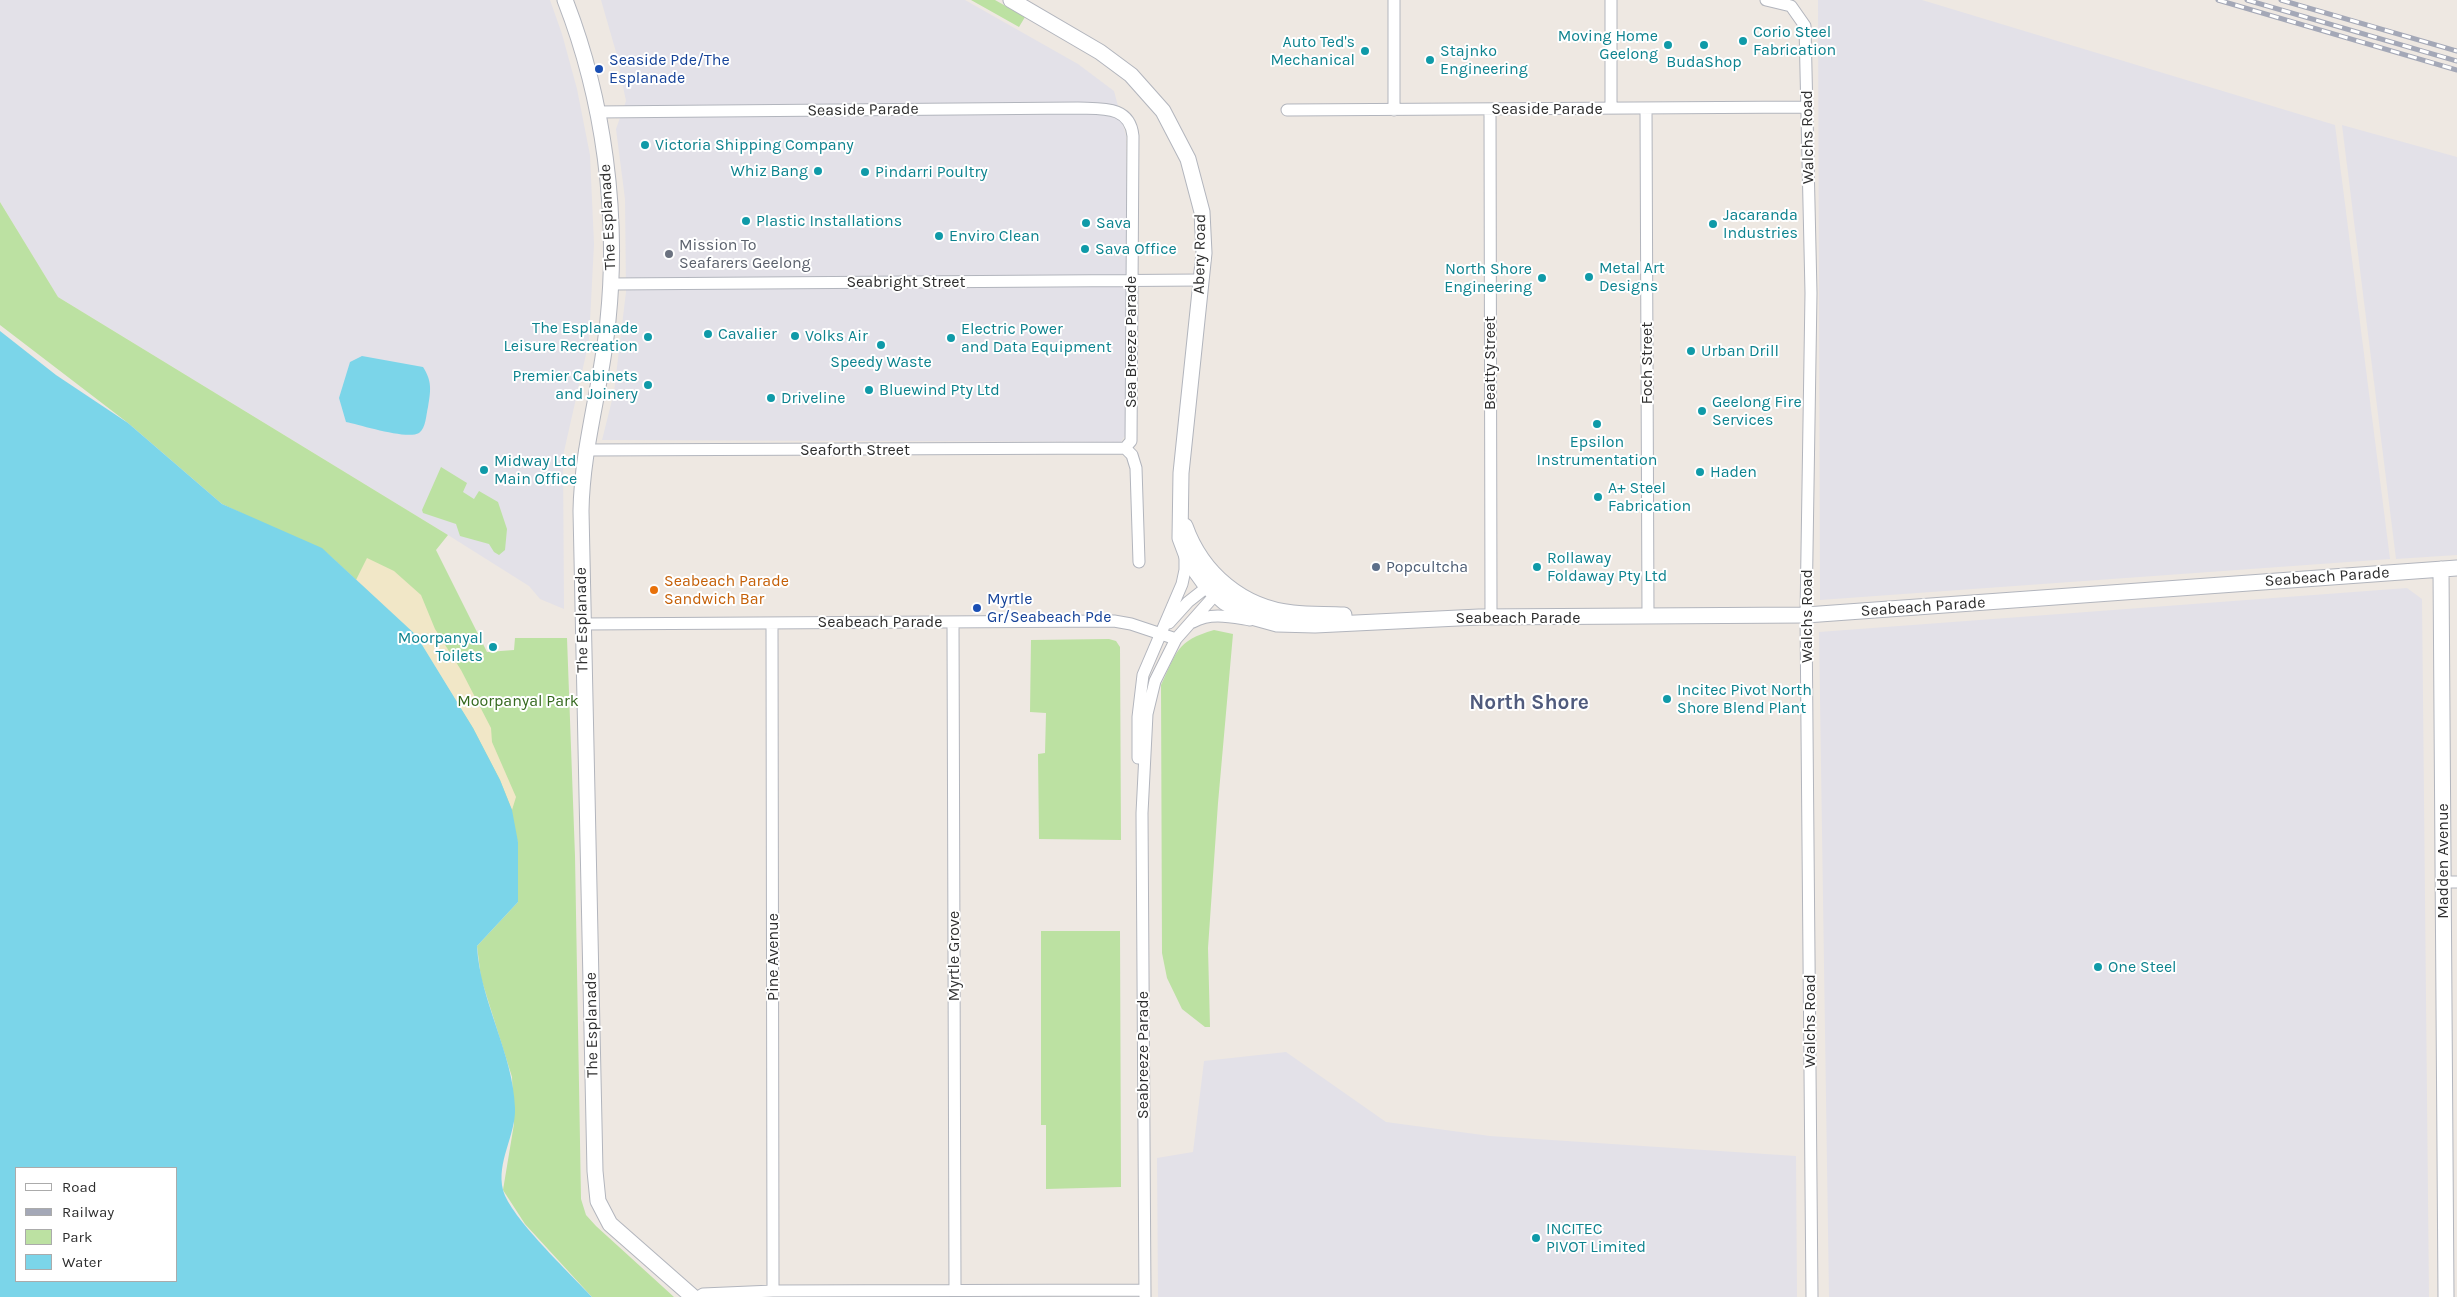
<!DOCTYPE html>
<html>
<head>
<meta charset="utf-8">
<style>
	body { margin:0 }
	#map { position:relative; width:2457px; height:1297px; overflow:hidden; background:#eee8e2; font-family:Karla,sans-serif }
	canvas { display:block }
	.legend { position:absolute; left:15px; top:1167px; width:162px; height:115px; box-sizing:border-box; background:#fff; border:1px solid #ababab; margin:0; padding:6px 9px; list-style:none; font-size:15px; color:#2e2e2e }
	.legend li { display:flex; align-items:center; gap:10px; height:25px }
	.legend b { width:25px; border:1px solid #ababab }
</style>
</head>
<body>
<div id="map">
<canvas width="2457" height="1297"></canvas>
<ul class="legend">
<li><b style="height:6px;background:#fff"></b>Road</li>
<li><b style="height:6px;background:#a4a8b7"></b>Railway</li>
<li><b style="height:14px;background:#bce1a2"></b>Park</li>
<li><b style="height:14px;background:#7bd5e9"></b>Water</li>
</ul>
</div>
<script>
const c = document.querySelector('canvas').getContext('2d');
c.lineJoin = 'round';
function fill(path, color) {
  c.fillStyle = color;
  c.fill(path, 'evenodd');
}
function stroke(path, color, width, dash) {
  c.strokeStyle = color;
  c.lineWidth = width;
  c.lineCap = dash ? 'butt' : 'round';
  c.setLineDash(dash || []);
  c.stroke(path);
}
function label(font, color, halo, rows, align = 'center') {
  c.font = font + ' Karla,sans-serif';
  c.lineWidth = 4;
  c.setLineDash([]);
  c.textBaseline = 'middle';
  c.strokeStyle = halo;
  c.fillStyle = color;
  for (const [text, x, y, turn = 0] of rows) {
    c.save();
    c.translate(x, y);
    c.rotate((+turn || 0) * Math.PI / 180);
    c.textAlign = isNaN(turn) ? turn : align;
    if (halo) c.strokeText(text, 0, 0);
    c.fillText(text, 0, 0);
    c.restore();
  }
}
const industrial = new Path2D(`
	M0,0H550L562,34L577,89L590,155L594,244L589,341L563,456L564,609L540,599L529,586L448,535L58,297L0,202Z
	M601,0H965L1078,64L1114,91L1126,136L1128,431L1121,442L602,440L614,392L626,292L625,199L616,129L626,101L616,52Z
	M1818,0H1922L2335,125L2390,559L1820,600Z
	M2342,125L2457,157V555L2396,559Z
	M2407,588L2422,599L2429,1297H1829L1819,632Z
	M1286,1052L1386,1122L1490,1136L1796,1156L1797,1297H1158L1157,1158L1193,1152L1204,1061Z`);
const green = new Path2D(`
	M971,0H995L1025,17L1019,27Z
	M0,202L58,297L448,535L436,550L487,652L514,650L515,638H567L575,856L581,1199L586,1215L596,1226L674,1297H592L525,1224L503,1190L514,1124L512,1077L481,978L477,946L518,902V842L416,635L328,554L222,504L128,423L0,325Z
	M441,467L467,483L463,492L474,499L479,491L498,502L507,529L505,550L499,555L494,552L489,544L460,536L456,524L423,513L422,510Z
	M1214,630L1233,634L1218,803L1208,948L1210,1027H1205L1182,1009L1167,978L1162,953L1161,685C1177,652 1176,641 1214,630Z
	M1109,639L1116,641L1120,647L1121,840L1039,839L1038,754L1045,753L1046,713L1030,712L1031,640Z
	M1041,931H1120L1121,1187L1046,1189V1125H1041Z`);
const sand = new Path2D(`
	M367,558L394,571L421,595L435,629L461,670L491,728L492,742L516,797L512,810L500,780L473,728L414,634L356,580Z`);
const water = new Path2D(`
	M0,331L56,375L128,423L222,504L322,548L416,635L473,728L500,780L512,810L518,842V902L477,946C480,1002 513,1052 515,1108C516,1135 496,1162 503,1190C510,1217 571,1274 592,1297H0ZM16,1168H176V1281H16Z
	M362,356L423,367C432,381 431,390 428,407C426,415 426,428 419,433C407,440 361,425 346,422L339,398L350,362Z`);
const street = new Path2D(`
	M1766,0L1791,6L1805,26L1811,293L1806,615L1812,1297
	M1611,108V0
	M1646,108L1648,617
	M1490,109L1491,617
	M1287,110L1807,107
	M1394,110V0
	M596,112L1078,108C1101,109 1130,105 1133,136L1131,441L1125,448L1132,455L1136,468L1139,562
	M611,284L1202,280
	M585,450L1125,448
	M953,622L955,1290
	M1193,622C1211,612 1231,617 1250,620
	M772,623L773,1291
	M1169,623L1188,602L1207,587
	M582,624L1114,621L1131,624L1176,639
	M1138,758V717L1143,675L1182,584L1185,570V555
	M2443,882H2457
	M698,1297L703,1294L773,1291L1145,1290
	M1145,1297L1142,813L1147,714L1155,681L1176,639L1215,595`);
const secondary = new Path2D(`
	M565,0C604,100 619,214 608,320C602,385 582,446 581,511L595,1171L598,1201L610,1224L693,1297
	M1011,0L1100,52L1131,75L1163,111L1188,159L1202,212L1204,253L1181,473L1180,538L1189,562L1207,587L1224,602L1248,616L1277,624L1315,625L1479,617L1806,615L2457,568
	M1185,526C1202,574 1243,608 1293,613C1310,615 1327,614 1344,615
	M2441,569L2446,1297`);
const rail = new Path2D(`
	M2218,0L2457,70
	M2247,0L2457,61
	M2281,0L2457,51`);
const markers = [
	[1743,41,5,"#0f9aa8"],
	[1668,45,5,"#0f9aa8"],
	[1704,45,5,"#0f9aa8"],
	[1365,51,5,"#0f9aa8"],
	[1430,60,5,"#0f9aa8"],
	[599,69,5,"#1a4fb4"],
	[645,145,5,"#0f9aa8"],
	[818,171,5,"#0f9aa8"],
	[865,172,5,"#0f9aa8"],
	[746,221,5,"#0f9aa8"],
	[1086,223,5,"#0f9aa8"],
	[1713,224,5,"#0f9aa8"],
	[939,236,5,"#0f9aa8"],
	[1085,249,5,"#0f9aa8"],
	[669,254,5,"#6b7280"],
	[1589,277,5,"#0f9aa8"],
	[1542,278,5,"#0f9aa8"],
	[708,334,5,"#0f9aa8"],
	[795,336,5,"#0f9aa8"],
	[648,337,5,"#0f9aa8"],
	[951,338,5,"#0f9aa8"],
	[881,345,5,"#0f9aa8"],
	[1691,351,5,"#0f9aa8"],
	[648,385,5,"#0f9aa8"],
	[869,390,5,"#0f9aa8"],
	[771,398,5,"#0f9aa8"],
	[1702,411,5,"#0f9aa8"],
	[1597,424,5,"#0f9aa8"],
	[484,470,5,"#0f9aa8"],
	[1700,472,5,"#0f9aa8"],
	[1598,497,5,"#0f9aa8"],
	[1376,567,5,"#5c6f8a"],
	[1537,567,5,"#0f9aa8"],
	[654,590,5,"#e8710a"],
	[977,608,5,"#1a4fb4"],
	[493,647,5,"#0f9aa8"],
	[1667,699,5,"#0f9aa8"],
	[2098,967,5,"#0f9aa8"],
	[1536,1238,5,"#0f9aa8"]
];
const cultureNames = [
	["Corio Steel",1753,32],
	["Fabrication",1753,50],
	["Moving Home",1658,36,"right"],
	["Geelong",1658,54,"right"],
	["Auto Ted's",1355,42,"right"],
	["Mechanical",1355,60,"right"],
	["Stajnko",1440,51],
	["Engineering",1440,69],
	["BudaShop",1704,62,"center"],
	["Victoria Shipping Company",655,145],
	["Whiz Bang",808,171,"right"],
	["Pindarri Poultry",875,172],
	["Jacaranda",1723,215],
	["Industries",1723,233],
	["Plastic Installations",756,221],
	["Sava",1096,223],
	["Enviro Clean",949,236],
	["Sava Office",1095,249],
	["Metal Art",1599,268],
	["Designs",1599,286],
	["North Shore",1532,269,"right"],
	["Engineering",1532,287,"right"],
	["The Esplanade",638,328,"right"],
	["Leisure Recreation",638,346,"right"],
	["Electric Power",961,329],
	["and Data Equipment",961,347],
	["Cavalier",718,334],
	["Volks Air",805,336],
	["Urban Drill",1701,351],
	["Speedy Waste",881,362,"center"],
	["Premier Cabinets",638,376,"right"],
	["and Joinery",638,394,"right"],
	["Bluewind Pty Ltd",879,390],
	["Driveline",781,398],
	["Geelong Fire",1712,402],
	["Services",1712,420],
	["Epsilon",1597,442,"center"],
	["Instrumentation",1597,460,"center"],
	["Midway Ltd",494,461],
	["Main Office",494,479],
	["Haden",1710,472],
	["A+ Steel",1608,488],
	["Fabrication",1608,506],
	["Rollaway",1547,558],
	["Foldaway Pty Ltd",1547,576],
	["Moorpanyal",483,638,"right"],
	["Toilets",483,656,"right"],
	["Incitec Pivot North",1677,690],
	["Shore Blend Plant",1677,708],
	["One Steel",2108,967],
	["INCITEC",1546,1229],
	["PIVOT Limited",1546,1247]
];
const transitNames = [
	["Seaside Pde/The",609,60],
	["Esplanade",609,78],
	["Myrtle",987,599],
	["Gr/Seabeach Pde",987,617]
];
const streetNames = [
	["Seaside Parade",1547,109],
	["Seaside Parade",863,110,-1],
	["Walchs Road",1808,137,-91],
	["The Esplanade",608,217,-93],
	["Abery Road",1200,254,-89],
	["Seabright Street",906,282],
	["Sea Breeze Parade",1131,342,-90],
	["Beatty Street",1490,363,-90],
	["Foch Street",1647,363,-90],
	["Seaforth Street",855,450],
	["Seabeach Parade",2327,577,-4],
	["Seabeach Parade",1923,607,-4],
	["Walchs Road",1807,616,-90],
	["Seabeach Parade",1518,618],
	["The Esplanade",582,620,-91],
	["Seabeach Parade",880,622],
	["Madden Avenue",2443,861,-90],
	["Myrtle Grove",954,956,-90],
	["Pine Avenue",773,957,-90],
	["Walchs Road",1810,1021,-90],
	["The Esplanade",592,1025,-91],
	["Seabreeze Parade",1143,1055,-90]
];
const worshipNames = [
	["Mission To",679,245],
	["Seafarers Geelong",679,263]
];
const serviceNames = [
	["Popcultcha",1386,567]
];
const foodNames = [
	["Seabeach Parade",664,581],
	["Sandwich Bar",664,599]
];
const parkNames = [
	["Moorpanyal Park",518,701]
];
const districtNames = [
	["North Shore",1529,703]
];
fill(industrial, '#e3e1e8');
fill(green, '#bce1a2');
fill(sand, '#f1e7c7');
fill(water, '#7bd5e9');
stroke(street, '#b2b5bd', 13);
stroke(secondary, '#b2b5bd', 17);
stroke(street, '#fff', 11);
stroke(secondary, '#fff', 15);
stroke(rail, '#a4a8b7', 5);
stroke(rail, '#fff', 3, [9]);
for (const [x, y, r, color] of markers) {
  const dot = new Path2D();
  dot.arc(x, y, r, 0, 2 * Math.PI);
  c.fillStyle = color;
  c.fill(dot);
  stroke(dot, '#fff', 2);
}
label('16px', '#0d838f', '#fff', cultureNames, 'left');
label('16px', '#164399', '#fff', transitNames, 'left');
label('16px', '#2e2e2e', '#fff', streetNames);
label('16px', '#5b616d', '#fff', worshipNames, 'left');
label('16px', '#4e5e75', '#fff', serviceNames, 'left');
label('16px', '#c56008', '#fff', foodNames, 'left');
label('16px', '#35691f', '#fff', parkNames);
label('bold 21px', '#505b7d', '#fff', districtNames);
</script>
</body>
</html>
